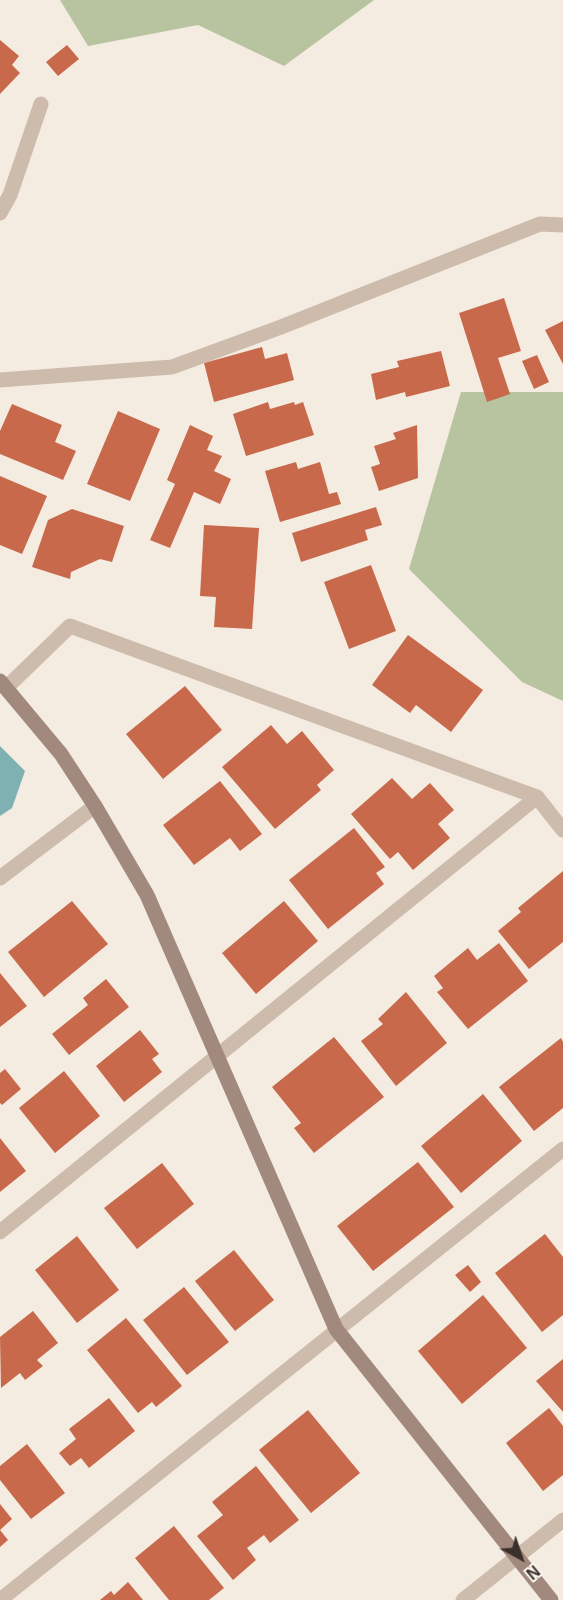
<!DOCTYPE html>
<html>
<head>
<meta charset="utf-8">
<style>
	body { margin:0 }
	#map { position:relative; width:563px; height:1600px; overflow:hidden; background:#f4ebe1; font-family:Helvetica,sans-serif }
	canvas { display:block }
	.north { position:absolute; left:491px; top:1528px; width:60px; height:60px; -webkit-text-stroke:4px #fbf5ee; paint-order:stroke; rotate:140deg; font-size:16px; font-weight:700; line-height:24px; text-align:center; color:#3b302b }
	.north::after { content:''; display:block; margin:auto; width:21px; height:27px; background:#3b302b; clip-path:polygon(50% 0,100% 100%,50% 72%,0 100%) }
</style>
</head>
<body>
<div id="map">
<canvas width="563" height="1600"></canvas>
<div class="north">N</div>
</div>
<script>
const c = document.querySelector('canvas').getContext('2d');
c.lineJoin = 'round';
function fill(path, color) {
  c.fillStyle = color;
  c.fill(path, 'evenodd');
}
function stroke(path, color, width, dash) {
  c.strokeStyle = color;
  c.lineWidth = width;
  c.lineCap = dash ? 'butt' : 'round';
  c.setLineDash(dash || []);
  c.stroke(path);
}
const green = new Path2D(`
	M60,0H374L284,66L198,25L88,46Z
	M461,392H563V701L522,682L409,569Z`);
const water = new Path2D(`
	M0,746L25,771L12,808L0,816Z`);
const building = new Path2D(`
	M0,40L19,56L12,65L20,73L0,94Z
	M67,45L79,59L58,76L46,62Z
	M504,298L521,351L498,358L510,394L487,402L459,313Z
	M563,321V364L545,330Z
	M262,347L265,359L287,353L294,380L214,402L204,363Z
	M441,351L450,386L406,397L405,392L376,400L371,374L399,367L397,361Z
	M537,355L549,382L534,389L522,361Z
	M268,402L270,409L294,402L295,405L303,402L314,435L246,456L233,414Z
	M12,404L62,425L55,442L76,451L63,480L0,454V431Z
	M118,411L160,429L130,501L87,484Z
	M190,425L213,436L207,450L222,456L214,471L231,479L220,504L194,492L170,548L150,540L175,484L167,480Z
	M417,425L418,478L379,491L371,467L380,464L374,446L396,439L393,433Z
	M296,462L298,469L320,462L329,494L337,492L341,504L280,522L265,471Z
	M0,476L47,496L22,554L0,545Z
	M376,507L382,525L365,530L368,540L301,562L292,533Z
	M72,509L124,526L112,562L100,559L71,572L70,579L32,567L48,520Z
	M204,525L259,528L252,629L214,627L216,597L200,596Z
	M371,565L396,631L349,649L324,582Z
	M408,635L483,690L451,732L416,705L410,713L372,685Z
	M185,686L222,730L163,779L126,734Z
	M271,725L287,744L302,731L334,770L317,785L321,790L275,829L222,767Z
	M392,778L412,799L430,783L454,810L438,824L450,838L413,870L398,852L390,859L351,814Z
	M220,781L262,834L240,851L230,838L194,865L163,825Z
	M354,828L385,867L376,873L384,884L328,929L289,880Z
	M563,871V942L529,969L498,931L521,912L518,908Z
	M72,901L108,944L44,997L8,952Z
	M284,901L318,941L256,994L222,953Z
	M499,943L528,981L468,1029L437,992L443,988L434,976L468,948L477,960Z
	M0,973L27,1006L0,1027Z
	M106,979L129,1007L69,1055L52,1034L88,1005L83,998Z
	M406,992L447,1043L396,1086L361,1041L383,1024L378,1019Z
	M140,1030L159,1054L152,1059L162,1072L124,1102L96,1066Z
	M334,1037L384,1097L314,1153L294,1128L301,1123L272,1087Z
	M561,1038L563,1042V1108L534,1131L499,1087Z
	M5,1069L21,1089L2,1105L0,1103V1073Z
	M64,1071L100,1116L55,1153L19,1108Z
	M483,1094L522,1141L461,1193L421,1146Z
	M0,1138L26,1171L0,1192Z
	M418,1162L454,1207L373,1271L337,1226Z
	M162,1163L194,1204L137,1249L104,1208Z
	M545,1234L563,1257V1315L542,1332L495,1273Z
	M77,1236L119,1290L77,1323L35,1270Z
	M234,1250L274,1300L235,1331L195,1281Z
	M468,1265L481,1282L470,1292L455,1275Z
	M184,1287L229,1342L187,1375L143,1320Z
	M483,1295L527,1348L462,1404L418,1351Z
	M33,1311L58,1343L37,1360L43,1366L25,1380L20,1373L1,1388L0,1337Z
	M126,1318L182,1386L156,1407L152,1402L138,1413L87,1350Z
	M563,1359V1412L536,1381Z
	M109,1398L135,1431L89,1468L81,1458L70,1466L59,1453L76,1439L69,1429Z
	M549,1408L563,1426V1475L543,1491L506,1443Z
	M308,1410L360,1473L311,1513L259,1450Z
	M27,1444L65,1493L31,1519L0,1480V1466Z
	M256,1466L299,1520L270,1543L264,1535L247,1548L256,1560L233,1580L197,1536L223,1515L212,1502Z
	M0,1504L12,1519L0,1530Z
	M174,1526L224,1588L209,1600H169L135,1558Z
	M0,1530L8,1540L0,1547Z
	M128,1582L143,1600H100L111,1591L114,1595Z`);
const street = new Path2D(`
	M0,213L10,195L41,104
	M0,380L172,367L281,327L540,224L563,225
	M6,688L70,626L537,797L563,830
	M0,878L95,806
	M0,1232L537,797
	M0,1600L563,1149
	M463,1600L563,1520`);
const secondary = new Path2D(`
	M0,681L61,754L95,806L147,895L336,1329L551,1600`);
fill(green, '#b8c4a0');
fill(water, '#7fb0b2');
fill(building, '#c8694b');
stroke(street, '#cdbbac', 15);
stroke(secondary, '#a18a7d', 15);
</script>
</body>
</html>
